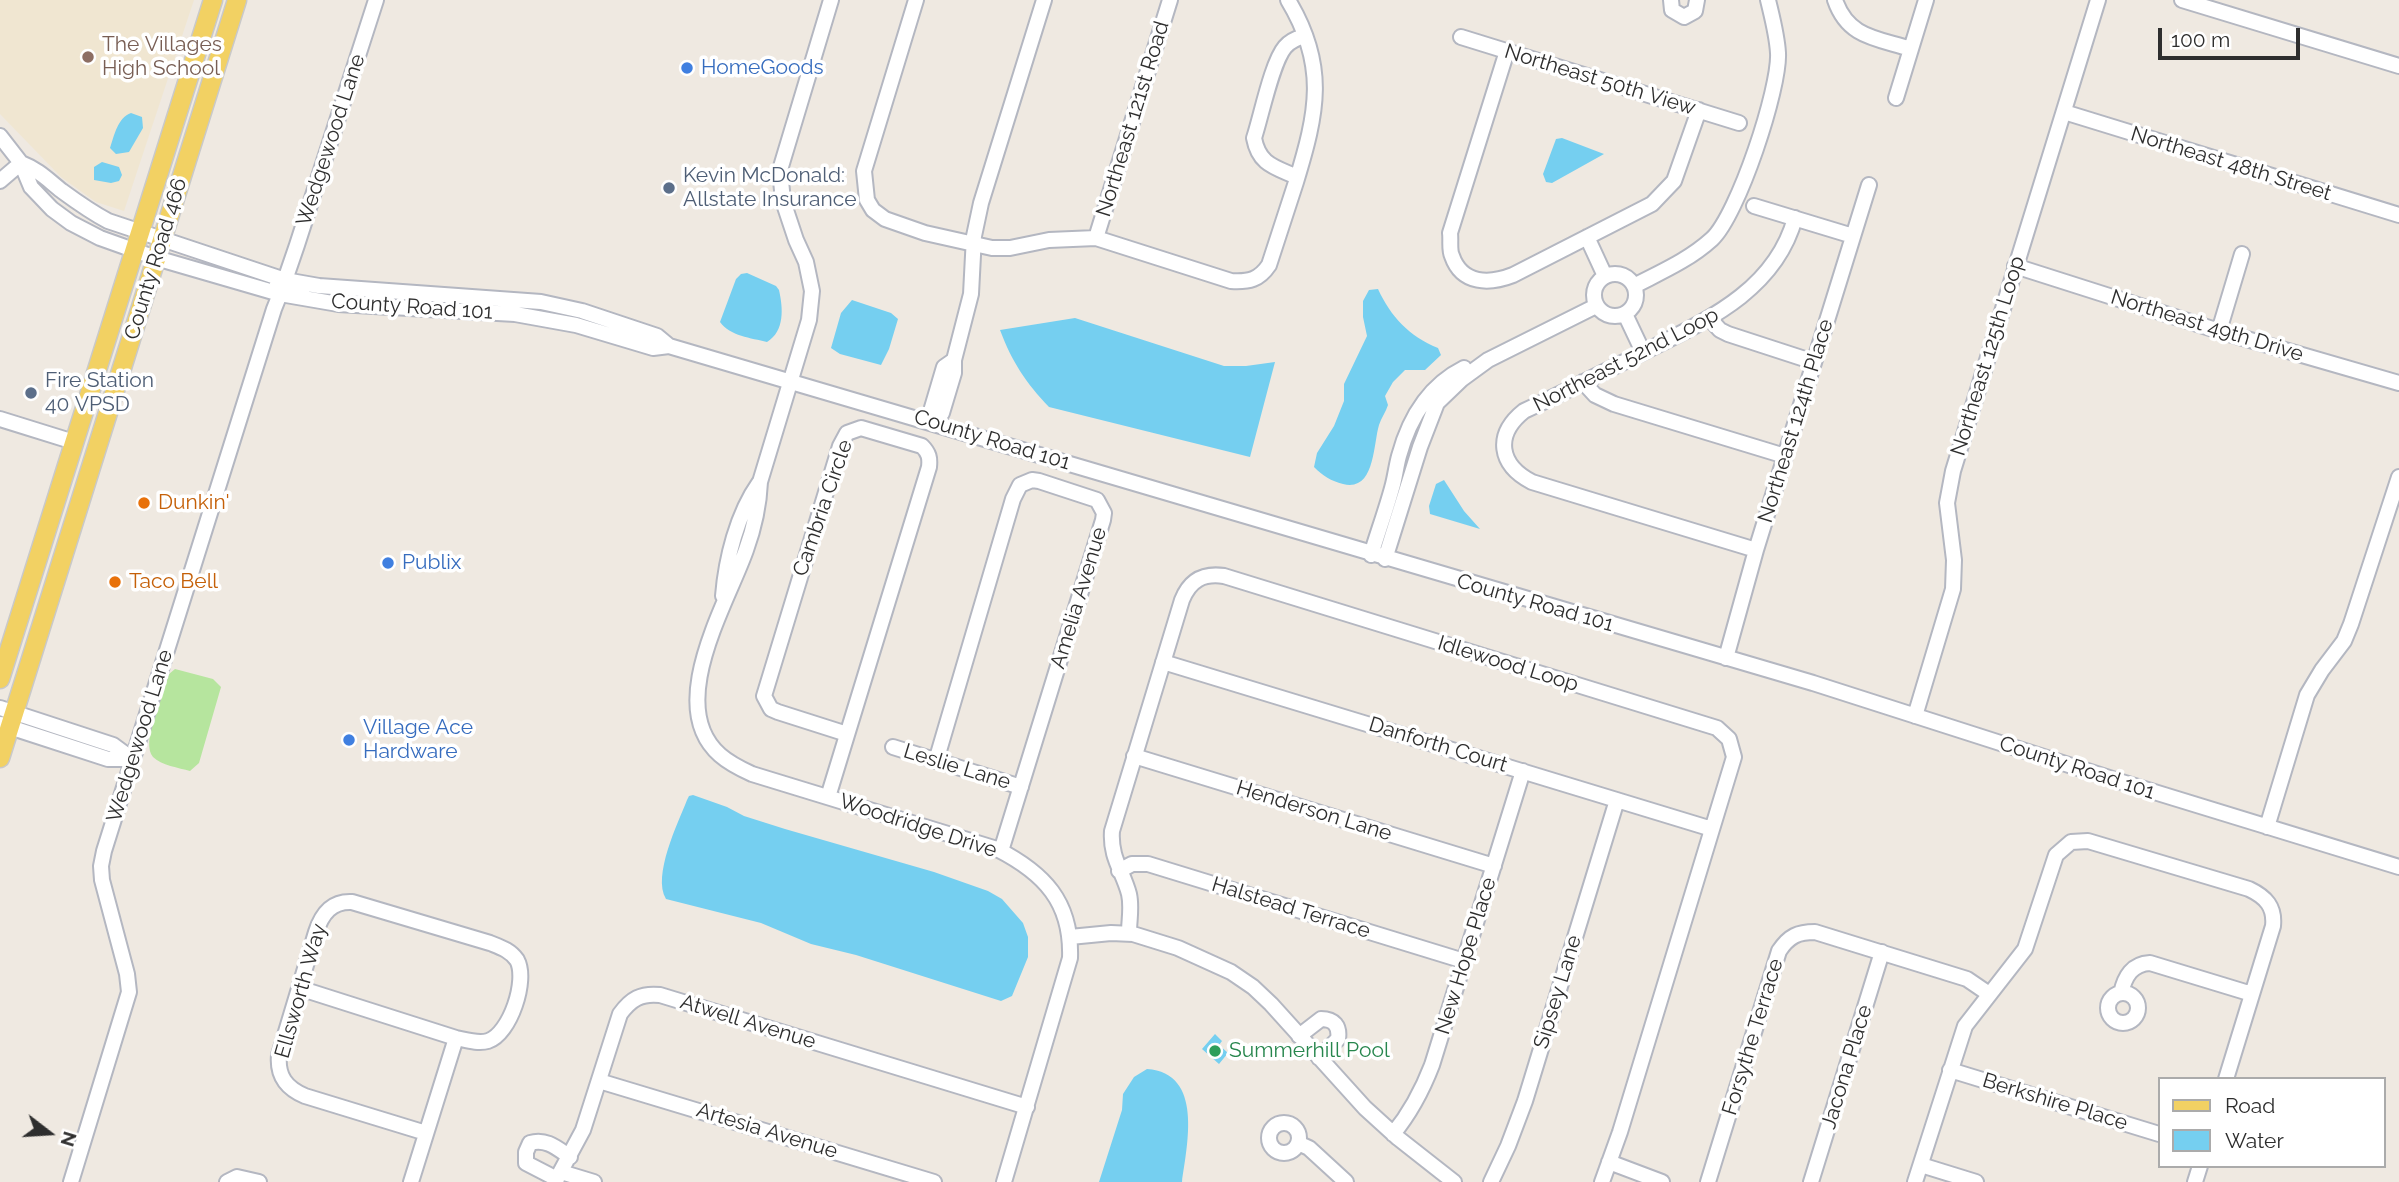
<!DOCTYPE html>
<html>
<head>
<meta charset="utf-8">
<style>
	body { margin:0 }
	#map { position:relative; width:2399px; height:1182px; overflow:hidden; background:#efe9e1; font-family:Raleway,sans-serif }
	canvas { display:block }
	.legend { position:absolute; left:2158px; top:1077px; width:228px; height:91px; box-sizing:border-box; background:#fff; border:2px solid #ababab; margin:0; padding:9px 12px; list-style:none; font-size:21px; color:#2e2e2e }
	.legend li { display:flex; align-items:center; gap:14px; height:35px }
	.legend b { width:35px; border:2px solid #ababab }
	.north { position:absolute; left:14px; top:1098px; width:70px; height:70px; -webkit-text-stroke:5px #fff; paint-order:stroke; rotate:107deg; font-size:19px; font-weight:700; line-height:28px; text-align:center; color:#2e2e2e }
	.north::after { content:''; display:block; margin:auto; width:24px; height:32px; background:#2e2e2e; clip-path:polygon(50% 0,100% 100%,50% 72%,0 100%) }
	.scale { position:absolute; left:2158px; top:28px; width:142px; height:32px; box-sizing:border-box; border:4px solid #2e2e2e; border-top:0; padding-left:9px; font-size:21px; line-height:24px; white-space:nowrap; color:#2e2e2e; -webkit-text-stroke:5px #fff; paint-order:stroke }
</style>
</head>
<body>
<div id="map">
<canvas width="2399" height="1182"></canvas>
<ul class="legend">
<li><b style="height:9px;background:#f2d163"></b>Road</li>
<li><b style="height:19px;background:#75cff0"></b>Water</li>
</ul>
<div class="north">N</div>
<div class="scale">100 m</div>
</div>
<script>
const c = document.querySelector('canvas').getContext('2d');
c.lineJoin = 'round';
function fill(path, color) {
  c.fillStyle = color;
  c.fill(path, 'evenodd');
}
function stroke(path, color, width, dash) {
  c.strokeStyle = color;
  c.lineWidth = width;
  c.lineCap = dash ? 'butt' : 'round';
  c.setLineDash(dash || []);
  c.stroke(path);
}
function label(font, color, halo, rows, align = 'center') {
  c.font = font + ' Raleway,sans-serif';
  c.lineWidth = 7;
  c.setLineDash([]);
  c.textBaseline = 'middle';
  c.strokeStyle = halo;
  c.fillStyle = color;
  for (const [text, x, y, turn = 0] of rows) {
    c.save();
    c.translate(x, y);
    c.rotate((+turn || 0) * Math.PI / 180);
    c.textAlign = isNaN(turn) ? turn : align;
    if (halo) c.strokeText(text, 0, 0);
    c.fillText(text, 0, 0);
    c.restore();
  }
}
const education = new Path2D(`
	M0,0H194L124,211L96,202L61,177L0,114Z`);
const green = new Path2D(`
	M175,669L213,679L221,687L199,763L190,771C179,768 161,765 153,757C141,743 161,698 166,681L169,674Z`);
const water = new Path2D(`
	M131,113L142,117L143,128L129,152L116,154L110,148C114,136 118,117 131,113Z
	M1562,138L1604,154L1552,183L1546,182L1543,174L1556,139Z
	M102,162L119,167L122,175L119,181L111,183L94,180V167Z
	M747,273L776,286L779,290C783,308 785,331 767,342C751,338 730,336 720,322L736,279L741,274Z
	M1378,289C1391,317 1409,336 1438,348L1441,355L1425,370H1405L1393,382L1385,396L1388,405C1386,412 1381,418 1379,425C1373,445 1375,492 1343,484C1331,481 1323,476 1314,467L1317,453L1334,426L1344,401V384L1367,336L1363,317V301L1369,290Z
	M852,300L891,313L898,319L889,349L881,365L840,354L831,348L841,313Z
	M1075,318L1224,366H1246L1275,362L1250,457L1049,407C1026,383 1012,362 1000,330Z
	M1444,480L1464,511L1480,529L1430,514L1429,506L1436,484Z
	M693,795L727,807L744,816L785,829L934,872L988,891L1002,899L1023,923L1028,937V957L1012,996L1001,1001L856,955L811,944L761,923L666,899C652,876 678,823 687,800L689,796Z
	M1215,1034L1222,1041L1219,1045L1228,1053L1219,1064L1202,1049Z
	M1147,1069C1204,1073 1187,1145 1182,1182H1099L1122,1110L1123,1094L1134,1077Z`);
const minor = new Path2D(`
	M831,0L780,170L783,201L796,240L806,262L812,291L809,320L760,482C759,505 754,528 746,550C727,604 664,706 720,755C729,763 741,769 752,774L997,849C1044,873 1072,902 1070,958L1004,1182
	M916,0L864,171L867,200L873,210L885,219L925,233L992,248H1010L1049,240L1096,238L1231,281C1249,282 1259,280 1269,265C1278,237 1287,210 1296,182C1317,113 1328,66 1288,0
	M1671,0L1672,10L1684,17L1695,11L1697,0
	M1835,0C1848,38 1877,38 1911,49
	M2182,0L2399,66
	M1461,37L1739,123
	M1507,51L1450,233C1451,240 1449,250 1452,256C1462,285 1490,284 1513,275L1652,204L1674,181L1699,110
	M1896,98L1926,0
	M2064,112L2399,215
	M0,136L21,163L31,187L52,209L71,223L100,238L156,258L280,294L338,304L515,314L576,325L653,348L669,346
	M21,163C39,170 48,180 62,191C77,202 91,212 108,221L285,280L319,286L541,302L582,311L657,336L669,346L1813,683L2125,783L2399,867
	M1297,177C1275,167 1259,165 1254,138C1261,117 1272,62 1285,47C1290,41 1297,38 1305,36
	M0,181L21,163
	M1754,206L1853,236
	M1587,237L1605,276
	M1096,238L1170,0
	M2015,266L2219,331L2399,383
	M1594 295a21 21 0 1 1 42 0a21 21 0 1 1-42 0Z
	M277,284L285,280L297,245L376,0
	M1634,286C1661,272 1689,260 1712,239C1738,215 1780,88 1778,53C1777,35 1772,17 1768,0
	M1625,314L1643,352
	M1710,319L1720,330L1728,334L1814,362
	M2219,331L2242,254
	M1583,382L1595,395L1614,404L1785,456
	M0,419L74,442
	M933,423L942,413L954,373V360L971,294L974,236L981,203L1044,0
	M933,423L931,411L944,367L954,360
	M1756,550L1532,482C1499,465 1494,435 1524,411C1561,394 1597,375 1634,357C1698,324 1774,295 1795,218
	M1371,555C1378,532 1386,510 1392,488C1395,478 1396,467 1399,456C1409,419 1428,386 1464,368
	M1385,559L1420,447L1437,403L1462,379L1488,360L1596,306
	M723,596C726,559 737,514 759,483
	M1726,658L1756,550L1869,185
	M1163,662L1712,829
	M0,708L113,745L132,759
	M1915,716L1953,589L1954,560L1947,503L1953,471L2098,0
	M0,724L108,759H132
	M893,747L1021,787
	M1134,756L1494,866
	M936,761L1013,499L1020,485L1032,480L1039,481L1097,500L1104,513L1103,520L1001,851
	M828,797L929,467C930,458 929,453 922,446L861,428L847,433L840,446L764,696L771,709L778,712L847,734
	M2267,827L2307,695L2322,670L2344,641L2351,624L2399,477
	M1119,871L1132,864H1148L1464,961
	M1129,933C1129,920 1132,907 1129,894C1123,871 1110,858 1112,831L1182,600C1190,580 1203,573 1224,576L1717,728L1729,739L1734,757L1620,1132L1602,1182
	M1070,937L1111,933L1133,934L1178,948L1231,972L1253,987L1271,1004L1365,1108L1398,1138L1454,1182
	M299,988L456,1038C466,1040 478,1044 488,1041C510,1034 528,980 517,960C510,950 500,947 490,943L352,902C332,901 322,913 316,932L279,1055C277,1076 286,1088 305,1096L426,1133
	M2121,993C2125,976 2132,964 2150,963L2252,994
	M2108 1008a15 15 0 1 1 30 0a15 15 0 1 1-30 0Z
	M1299,1036L1321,1019C1334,1019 1340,1026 1338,1039L1319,1058
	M1950,1070L2159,1134
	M599,1081L934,1182
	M1269 1138a15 15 0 1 1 30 0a15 15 0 1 1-30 0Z
	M1393,1134C1411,1112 1422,1091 1432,1065L1523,771
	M1298,1143L1309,1148L1346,1182
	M1609,1162L1662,1182
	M1921,1165L1976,1182
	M561,1172L594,1182
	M557,1179L526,1163V1152L530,1143C546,1138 557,1148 570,1157
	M71,1182L129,992L127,974L102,880L101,866L104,851L274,309L280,294L289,289L305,286
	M227,1182L237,1177L259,1182
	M411,1182L456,1038
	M555,1182L583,1130L620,1014C631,999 641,993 660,995L1027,1107
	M1491,1182L1508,1146L1525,1101L1617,800
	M1708,1182L1779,951C1789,936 1798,932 1815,932L1967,979L1989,994
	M1811,1182L1882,952
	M1915,1182L1965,1026L2025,949L2056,855L2071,842L2088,841L2249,889C2266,897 2275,907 2273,926L2226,1079
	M2195,1182L2200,1166`);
const major = new Path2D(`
	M0,679L213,0
	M0,758L237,0`);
const markers = [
	[88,57,7,"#8d6e63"],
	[687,68,7,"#3f7fe0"],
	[669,188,7,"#5c6f8a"],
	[31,393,7,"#5c6f8a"],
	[144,503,7,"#e8710a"],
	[388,563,7,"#3f7fe0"],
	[115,582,7,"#e8710a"],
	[349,740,7,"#3f7fe0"],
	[1215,1051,7,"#2e9e5b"]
];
const educationNames = [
	["The Villages",102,45],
	["High School",102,69]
];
const shopNames = [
	["HomeGoods",701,68],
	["Publix",402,563],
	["Village Ace",363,728],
	["Hardware",363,752]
];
const streetNames = [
	["Northeast 50th View",1600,80,17],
	["Northeast 121st Road",1133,119,-73],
	["Wedgewood Lane",331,140,-72],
	["Northeast 48th Street",2231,164,17],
	["County Road 466",156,259,-73],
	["County Road 101",412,307,4],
	["Northeast 49th Drive",2207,326,17],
	["Northeast 125th Loop",1988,356,-73],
	["Northeast 52nd Loop",1626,360,-27],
	["Northeast 124th Place",1796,421,-73],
	["County Road 101",992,440,17],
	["Cambria Circle",823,508,-71],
	["Amelia Avenue",1079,598,-73],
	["County Road 101",1535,603,16],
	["Idlewood Loop",1508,664,17],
	["Wedgewood Lane",140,736,-73],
	["Danforth Court",1438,745,17],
	["Leslie Lane",957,767,17],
	["County Road 101",2077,768,18],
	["Henderson Lane",1314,811,17],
	["Woodridge Drive",918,826,18],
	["Halstead Terrace",1291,908,17],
	["New Hope Place",1466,956,-73],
	["Ellsworth Way",301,991,-74],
	["Sipsey Lane",1558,992,-73],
	["Atwell Avenue",748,1022,17],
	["Forsythe Terrace",1753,1037,-73],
	["Jacona Place",1847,1067,-73],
	["Berkshire Place",2055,1102,17],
	["Artesia Avenue",767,1131,17]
];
const serviceNames = [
	["Kevin McDonald:",683,176],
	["Allstate Insurance",683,200],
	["Fire Station",45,381],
	["40 VPSD",45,405]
];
const foodNames = [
	["Dunkin'",158,503],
	["Taco Bell",129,582]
];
const leisureNames = [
	["Summerhill Pool",1229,1051]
];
fill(education, '#f0e6d1');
fill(green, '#b6e59e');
fill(water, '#75cff0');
stroke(minor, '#b4b7c1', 18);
stroke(major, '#c9c9c9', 21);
stroke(minor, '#fff', 14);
stroke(major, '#f2d163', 18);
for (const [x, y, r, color] of markers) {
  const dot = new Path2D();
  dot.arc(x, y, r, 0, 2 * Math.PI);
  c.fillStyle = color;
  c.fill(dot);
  stroke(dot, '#fff', 2.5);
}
label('21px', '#785e54', '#fff', educationNames, 'left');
label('21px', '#366cbe', '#fff', shopNames, 'left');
label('21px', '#2e2e2e', '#fff', streetNames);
label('21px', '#4e5e75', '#fff', serviceNames, 'left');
label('21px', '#c56008', '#fff', foodNames, 'left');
label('21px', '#27864d', '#fff', leisureNames, 'left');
</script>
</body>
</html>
